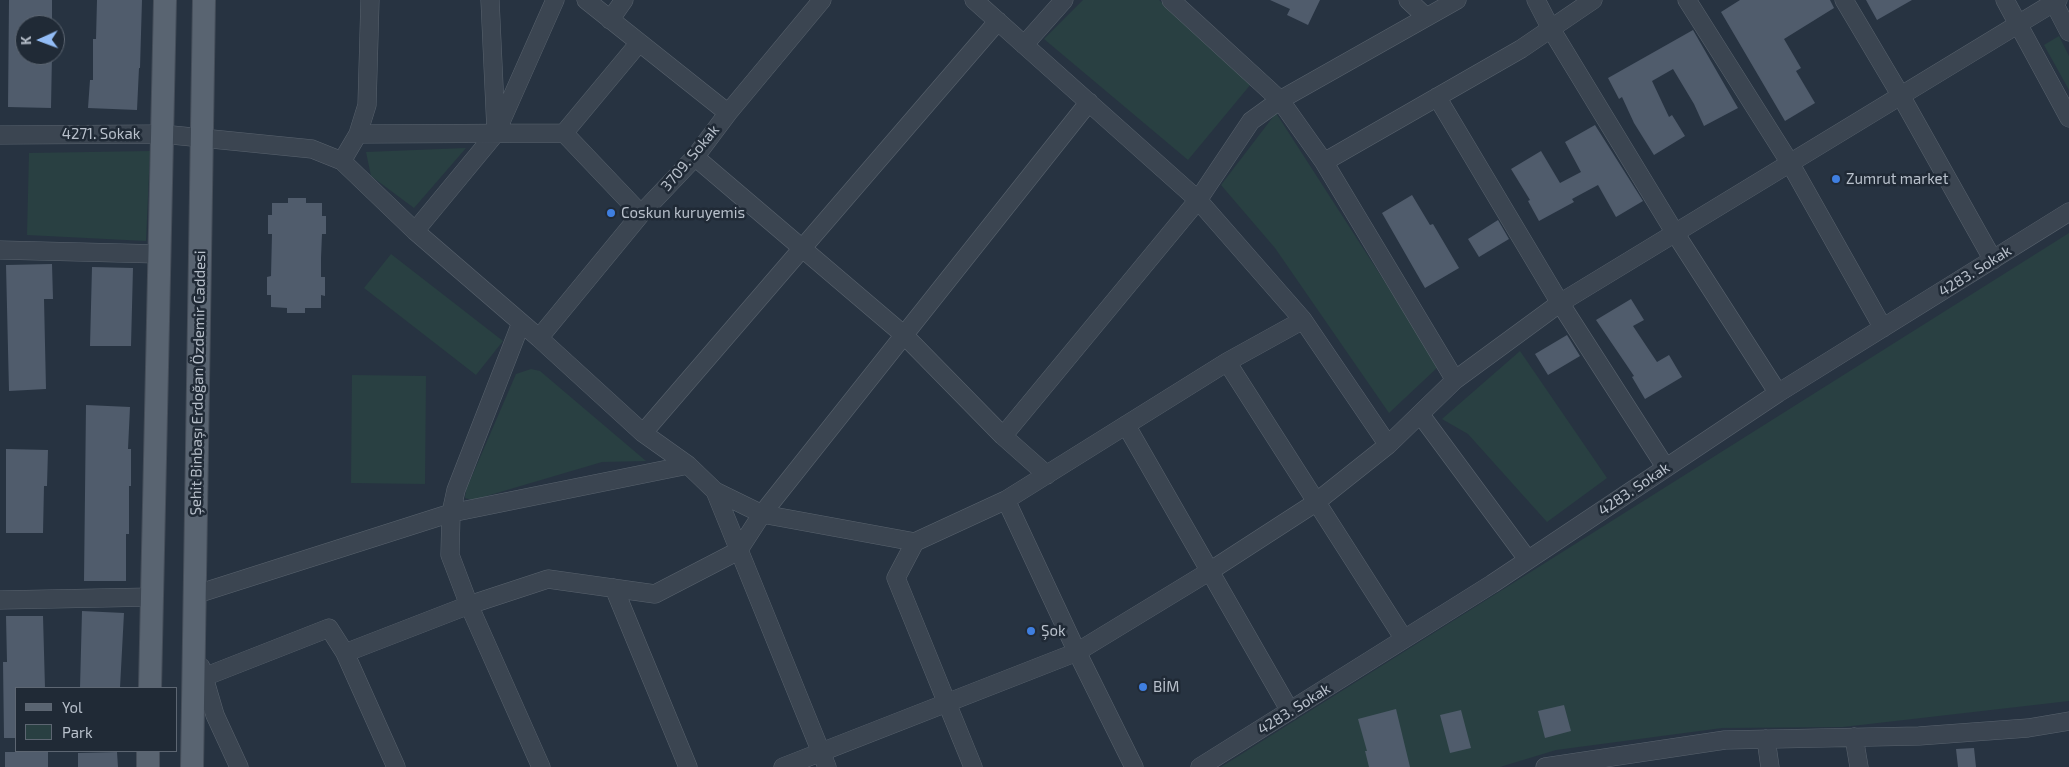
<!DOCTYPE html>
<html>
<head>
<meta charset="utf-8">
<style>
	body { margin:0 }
	#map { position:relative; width:2069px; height:767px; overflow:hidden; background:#273341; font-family:"Exo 2",sans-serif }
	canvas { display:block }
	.legend { position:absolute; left:15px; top:687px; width:162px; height:65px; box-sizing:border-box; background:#202a36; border:1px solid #5d6672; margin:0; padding:6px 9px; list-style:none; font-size:15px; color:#b8c0cb }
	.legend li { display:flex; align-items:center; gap:10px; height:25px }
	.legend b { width:25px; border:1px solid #5d6672 }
	.north { position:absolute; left:15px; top:15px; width:50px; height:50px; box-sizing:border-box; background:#202a36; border:1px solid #5d6672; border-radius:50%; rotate:268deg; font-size:14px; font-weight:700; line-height:20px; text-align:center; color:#b8c0cb }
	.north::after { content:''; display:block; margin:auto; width:18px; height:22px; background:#92bcf6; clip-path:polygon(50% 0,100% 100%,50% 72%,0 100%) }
</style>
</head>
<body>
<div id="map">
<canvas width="2069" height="767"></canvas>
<ul class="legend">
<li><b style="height:6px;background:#596471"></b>Yol</li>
<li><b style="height:14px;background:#294042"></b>Park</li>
</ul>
<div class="north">K</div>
</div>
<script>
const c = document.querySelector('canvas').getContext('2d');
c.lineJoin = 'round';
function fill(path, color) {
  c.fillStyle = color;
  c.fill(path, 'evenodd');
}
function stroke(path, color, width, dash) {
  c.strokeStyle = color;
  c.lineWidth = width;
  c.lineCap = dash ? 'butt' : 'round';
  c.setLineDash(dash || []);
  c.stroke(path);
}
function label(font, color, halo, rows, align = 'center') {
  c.font = font + ' "Exo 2",sans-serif';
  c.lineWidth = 5;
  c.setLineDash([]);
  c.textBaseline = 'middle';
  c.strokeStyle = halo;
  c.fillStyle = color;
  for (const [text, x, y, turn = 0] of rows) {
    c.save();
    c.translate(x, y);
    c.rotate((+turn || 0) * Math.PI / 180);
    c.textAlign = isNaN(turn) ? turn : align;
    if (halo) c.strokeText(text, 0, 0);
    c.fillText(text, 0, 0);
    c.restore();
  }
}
const green = new Path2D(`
	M1083,0H1159L1251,84L1188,160L1044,39Z
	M2059,36L2069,56V90L2044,45Z
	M1276,113L1439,366L1389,413L1275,248L1221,185Z
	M466,148L414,208L371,176L366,152Z
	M150,151L146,241L27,235L29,153Z
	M2069,233V701L1843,727L1722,728L1556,750L1500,767H1221Z
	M391,254L503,341L476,375L364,288Z
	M1520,351L1607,478L1547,522L1468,434L1442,419Z
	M531,369L540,371L646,461L602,462L473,500L465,498L466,490L516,374Z
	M352,375L426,376L425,484L351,483Z`);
const building = new Path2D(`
	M9,0H52V25H25V55H52L51,108L8,107Z
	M97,0H142L140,68H139L137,110L88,108L90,80H93V39H96Z
	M1270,0H1320L1308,25L1287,15L1290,9Z
	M1740,0H1830L1834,8L1784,39L1801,68L1796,71L1815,103L1785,121L1721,12Z
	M1866,0H1912L1877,20Z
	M1693,30L1738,108L1704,126L1694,104L1673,69L1652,81L1669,117L1672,115L1685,136L1654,155L1634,123L1622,97L1619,99L1608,78Z
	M1595,125L1643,201L1616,217L1598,185L1572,199L1574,202L1539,221L1528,201L1530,200L1511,169L1541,151L1560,183L1581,172L1565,142Z
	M1412,195L1430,225L1433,224L1459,268L1425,288L1382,213Z
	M288,198H306V203H322V216H326V234H322L321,258V277H325V296L321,295V308H305V313H287V308L271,307V295H267V277L271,276L272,234H268V215H272V203H288Z
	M1498,220L1509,239L1479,257L1468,239Z
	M52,264L53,299H44L46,389L9,391L6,265Z
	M92,267L133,268L131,346H90Z
	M1631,299L1644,320L1633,326L1657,362L1669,355L1682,377L1645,399L1632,377L1634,376L1596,320Z
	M1567,335L1580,356L1548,375L1535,354Z
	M86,405L130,407L128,449H131V486H129V534H126V581H84Z
	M6,449L48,450L47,486H44L43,533H6Z
	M82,611L124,613L120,688H80Z
	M6,616H43L45,688H16V738H4L3,662H7Z
	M1564,705L1571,731L1545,738L1538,711Z
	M1396,709L1410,767H1369L1365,751H1367L1358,719Z
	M1461,710L1471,748L1450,753L1440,715Z
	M1974,748L1976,767H1958L1956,749Z
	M5,752H48V767H5Z
	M117,752L118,767H78V753Z`);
const minor = new Path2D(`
	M490,0L496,130
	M586,0L728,113
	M974,0L1198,200L1303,320L1388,445
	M1171,0L1280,100L1324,162L1455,380
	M1408,0L1426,17
	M1536,0L1551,29L1675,233L1778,393
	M1687,0L1790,163L1883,328
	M1844,0L1901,96L1993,260
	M2005,0L2069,118
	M2054,3L2069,32
	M610,20L624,0
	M1024,45L1064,0
	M1437,97L1560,303L1666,468
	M564,133L639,43
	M358,134L564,133L641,214
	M0,135L162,134L312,149L342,161L415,231L539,338L643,433L688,465L715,491L762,514L915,542L1006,500L1227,362L1303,320
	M695,157L904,335L1003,436L1047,475
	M342,161L358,134L367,105L370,0
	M1324,162L1521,49L1593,0
	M415,231L496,133L555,0
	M0,250L159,254
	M539,338L641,214L695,157L728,113L822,0
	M1227,362L1404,639
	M1420,414L1528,560
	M1126,425L1290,711
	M643,433L998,21
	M1003,436L1198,200L1251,121L1280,100L1457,0
	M715,491L827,767
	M1006,500L1077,652L1134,767
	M915,542L896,578L973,767
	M614,588L688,767
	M194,595L451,513L456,490L521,323
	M0,600L152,597
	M345,653L469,605L548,579L655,594L738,551L762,514L1089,102
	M201,667L215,715L239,767
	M204,677L329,628L345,653L396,767
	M1854,737L1859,767
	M1766,739L1770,767
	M541,767L469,605L450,555L451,513L688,465
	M783,767L1077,652L1210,571L1315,503L1388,445L1455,380L1560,303L2058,0
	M1200,767L1492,584L1778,393L2069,212
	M1545,767L1725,740L1919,736L2028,728L2069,721`);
const major = new Path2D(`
	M150,688L165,0
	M148,767V751
	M192,767L204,0`);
const markers = [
	[1836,179,5,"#3f7fe0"],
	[611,213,5,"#3f7fe0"],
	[1031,631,5,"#3f7fe0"],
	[1143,687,5,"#3f7fe0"]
];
const streetNames = [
	["4271. Sokak",101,134],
	["3709. Sokak",690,158,-50],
	["4283. Sokak",1975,271,-32],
	["Şehit Binbaşı Erdoğan Özdemir Caddesi",198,383,-89],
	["4283. Sokak",1634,489,-34],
	["4283. Sokak",1294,709,-32]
];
const poiNames = [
	["Zumrut market",1846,179],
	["Coskun kuruyemis",621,213],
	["Şok",1041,631],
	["BİM",1153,687]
];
fill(green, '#294042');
fill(building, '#505c6c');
stroke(minor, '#59636e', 19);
stroke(major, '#454e5a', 24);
stroke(minor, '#3b4551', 18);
stroke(major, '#596471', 22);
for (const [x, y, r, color] of markers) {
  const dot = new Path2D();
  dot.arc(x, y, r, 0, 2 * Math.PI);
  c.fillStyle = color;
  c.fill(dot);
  stroke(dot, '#202a36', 2);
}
label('15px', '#b8c0cb', '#202a36', streetNames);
label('15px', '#b8c0cb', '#202a36', poiNames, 'left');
</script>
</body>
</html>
